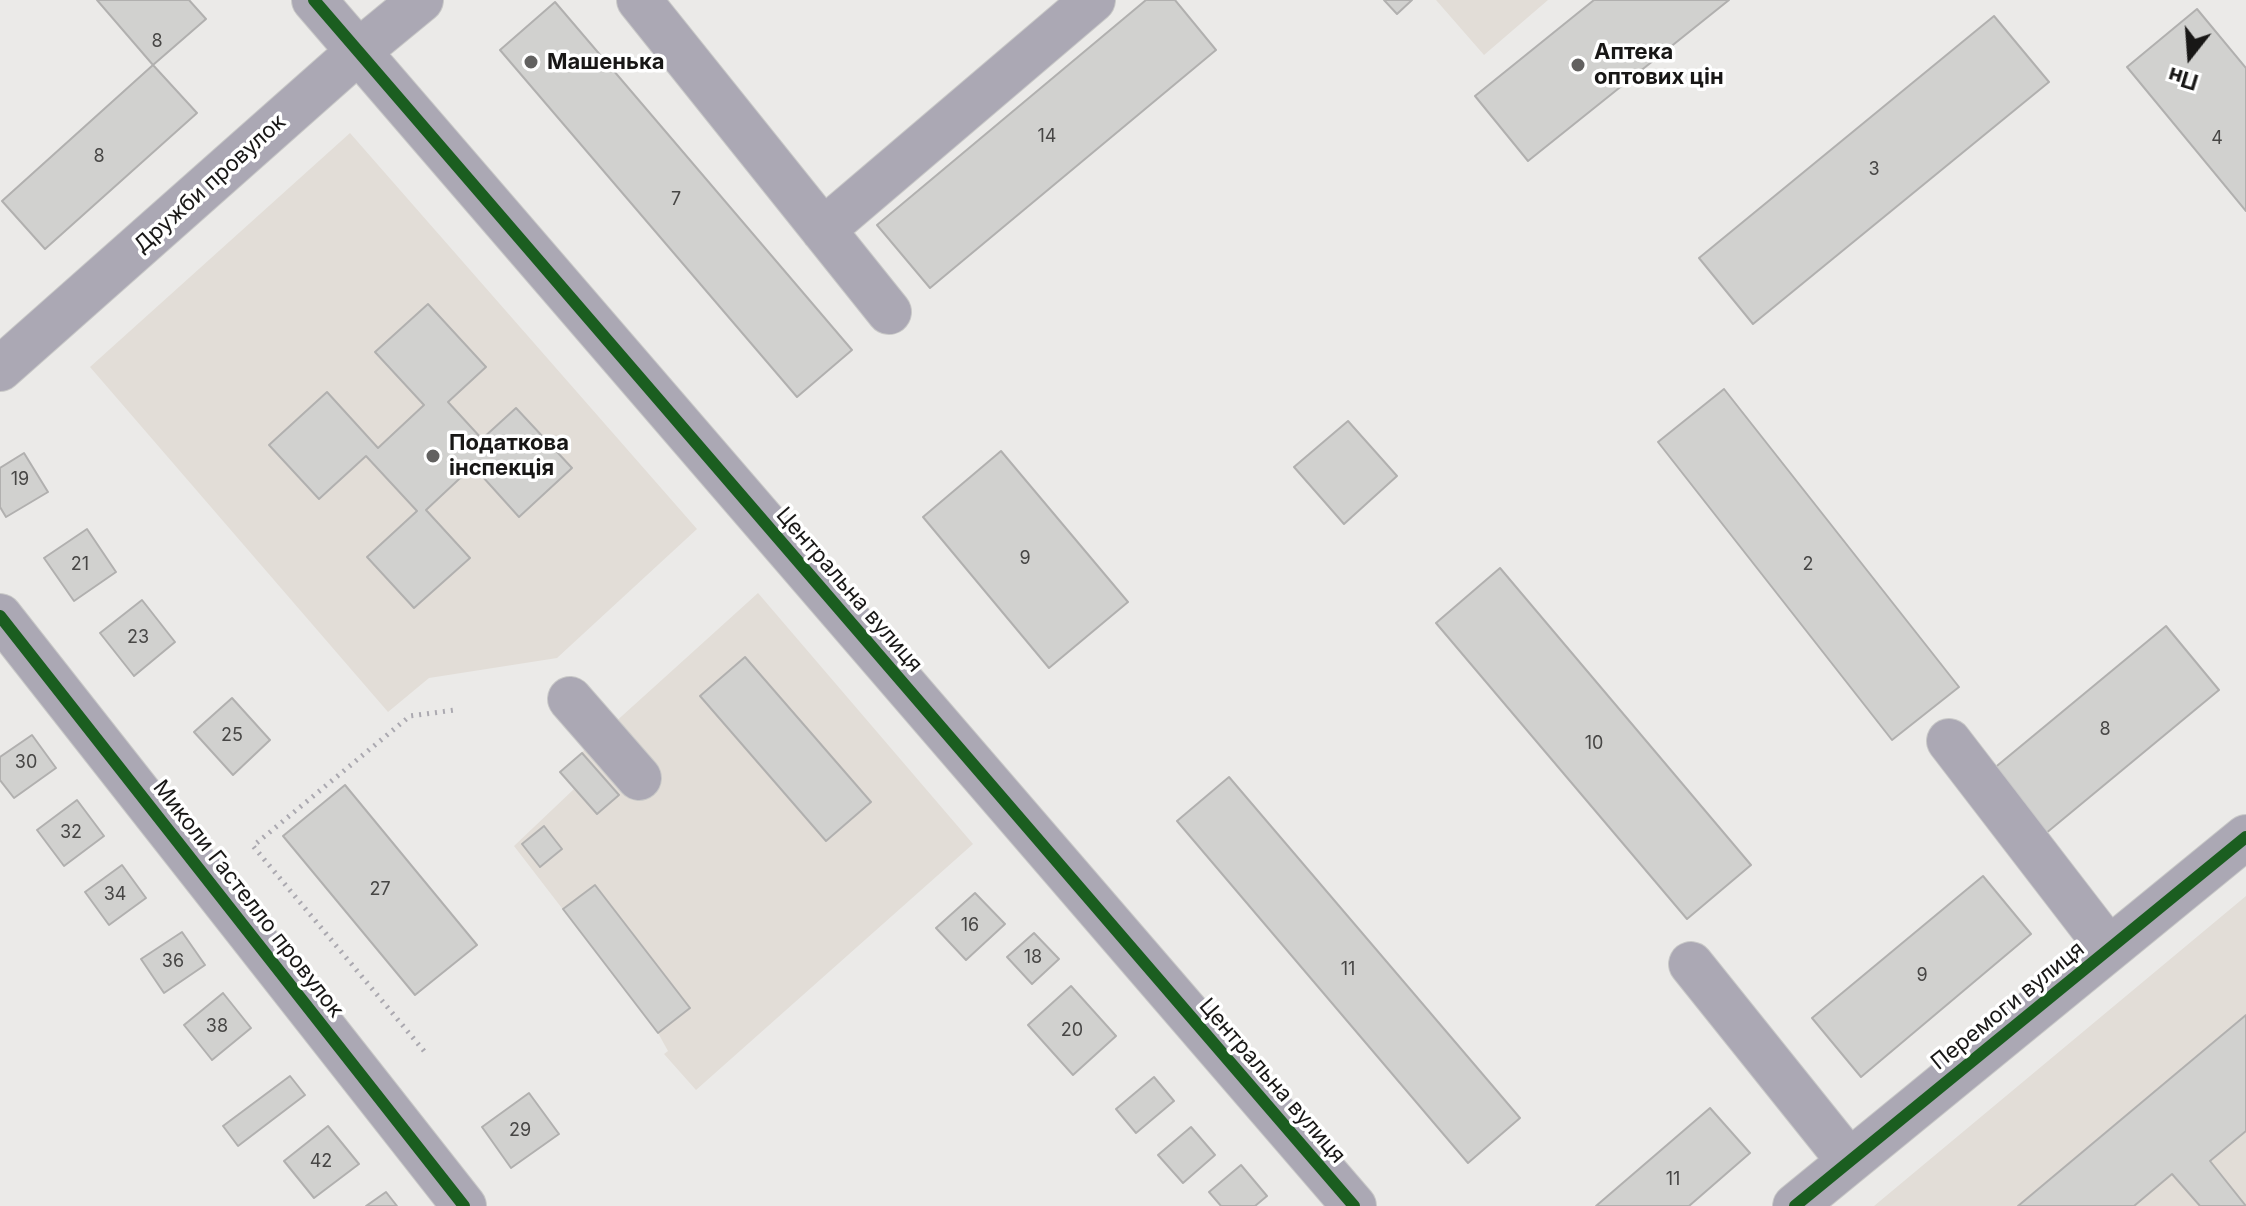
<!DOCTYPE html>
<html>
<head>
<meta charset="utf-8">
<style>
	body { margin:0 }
	#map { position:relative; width:2246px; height:1206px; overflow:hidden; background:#ebeae8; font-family:Inter,sans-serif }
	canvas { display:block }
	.north { position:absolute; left:2150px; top:16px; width:80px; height:80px; -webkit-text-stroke:6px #fff; paint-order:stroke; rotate:197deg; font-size:22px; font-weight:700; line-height:32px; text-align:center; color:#181716 }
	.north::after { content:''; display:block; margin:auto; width:28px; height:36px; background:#181716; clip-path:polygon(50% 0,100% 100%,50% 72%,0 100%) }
</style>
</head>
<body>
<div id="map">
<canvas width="2246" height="1206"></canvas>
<div class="north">Пн</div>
</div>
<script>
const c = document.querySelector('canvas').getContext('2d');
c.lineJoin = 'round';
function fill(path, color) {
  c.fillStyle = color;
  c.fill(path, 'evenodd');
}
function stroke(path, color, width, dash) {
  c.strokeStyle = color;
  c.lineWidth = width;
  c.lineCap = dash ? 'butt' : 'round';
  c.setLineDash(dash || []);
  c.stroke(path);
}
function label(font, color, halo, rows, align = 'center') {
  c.font = font + ' Inter,sans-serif';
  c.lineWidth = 7;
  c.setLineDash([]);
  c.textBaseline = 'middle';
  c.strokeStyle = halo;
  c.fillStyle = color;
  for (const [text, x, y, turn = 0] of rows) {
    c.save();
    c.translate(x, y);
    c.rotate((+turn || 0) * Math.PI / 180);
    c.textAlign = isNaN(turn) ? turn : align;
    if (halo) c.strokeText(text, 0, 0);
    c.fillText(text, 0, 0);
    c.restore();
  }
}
const built = new Path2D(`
	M1436,0H1548L1484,55Z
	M350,133L697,529L557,658L429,678L388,712L90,367Z
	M758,593L973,844L696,1090L664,1054L668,1051L658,1033L514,846L574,789L560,772Z
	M2246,896V1206H1874Z`);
const building = new Path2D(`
	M97,0H189L206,19L153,65Z
	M1146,0H1175L1216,50L930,288L877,225Z
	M1384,0H1412L1397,14Z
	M1594,0H1729L1528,161L1475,96Z
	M555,2L852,350L797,397L500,50Z
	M2197,9L2246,68V211L2127,67Z
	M1994,16L2049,82L1753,324L1699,258Z
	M153,65L197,113L45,249L2,201Z
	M428,304L486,367L448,402L482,439L516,408L572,468L519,517L473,466L426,510L470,558L414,608L367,557L417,511L366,456L319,499L269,445L327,392L378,448L424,405L375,352Z
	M1724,389L1959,687L1892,740L1658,442Z
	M1348,421L1397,476L1344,524L1294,467Z
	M1001,451L1128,602L1049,668L923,517Z
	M24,453L48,492L6,517L0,507V468Z
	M87,529L116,572L74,601L44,558Z
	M1500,568L1751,865L1687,919L1436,623Z
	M142,600L175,642L134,676L100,633Z
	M2166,626L2219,690L2045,834L1992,770Z
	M745,657L871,802L826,841L700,696Z
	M232,698L270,740L233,775L194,732Z
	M32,735L56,768L14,798L0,780V757Z
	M582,753L619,795L597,814L560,772Z
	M1229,777L1520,1118L1468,1163L1177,821Z
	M345,785L477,945L415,995L283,836Z
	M77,800L104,836L64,866L37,830Z
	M544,826L562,849L540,867L522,844Z
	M122,865L146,898L109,925L85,892Z
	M1983,876L2031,934L1861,1077L1812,1018Z
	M595,885L690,1008L658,1033L563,909Z
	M975,893L1005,924L966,960L936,928Z
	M182,932L205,965L164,993L141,959Z
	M1034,933L1059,959L1032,984L1007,957Z
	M1071,986L1116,1036L1073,1075L1028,1025Z
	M223,993L251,1028L212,1060L184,1025Z
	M2246,1015V1131L2210,1161L2246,1206H2200L2172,1174L2134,1206H2018Z
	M290,1076L305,1095L238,1146L223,1126Z
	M1154,1077L1174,1101L1136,1133L1116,1109Z
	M529,1093L559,1134L511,1168L482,1127Z
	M1710,1108L1750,1153L1689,1206H1596Z
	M328,1126L359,1164L314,1198L284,1161Z
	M1191,1127L1215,1155L1183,1183L1158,1155Z
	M1241,1165L1267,1196L1255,1206H1221L1209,1192Z
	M386,1192L397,1206H366Z`);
const path = new Path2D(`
	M424,1051L253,846L410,716L455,710`);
const minor = new Path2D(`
	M314,0L1354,1206
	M639,0L889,312
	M823,230L1093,0
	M0,369L359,51L421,0
	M0,616L464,1206
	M570,699L639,778
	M1949,741L2109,949
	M1691,964L1849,1161
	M1795,1206L2246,837`);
const cycleway = new Path2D(`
	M314,0L1354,1206
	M0,616L464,1206
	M1795,1206L2246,837`);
const markers = [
	[531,62,8,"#626160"],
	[1578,65,8,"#626160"],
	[433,456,8,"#626160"]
];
const numberNames = [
	["8",157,42],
	["14",1047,137],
	["4",2217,139],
	["8",99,157],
	["3",1874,170],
	["7",676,200],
	["19",20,480],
	["9",1025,559],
	["21",80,565],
	["2",1808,565],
	["23",138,638],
	["8",2105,730],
	["25",232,736],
	["10",1594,744],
	["30",26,763],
	["32",71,833],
	["27",380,890],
	["34",115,895],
	["16",970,926],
	["18",1033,958],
	["36",173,962],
	["11",1348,970],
	["9",1922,976],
	["38",217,1027],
	["20",1072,1031],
	["29",520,1131],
	["42",321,1162],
	["11",1673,1180]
];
const poiNames = [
	["Аптека",1594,52],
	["оптових цін",1594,77],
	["Машенька",547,62],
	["Податкова",449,443],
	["інспекція",449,468]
];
const streetNames = [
	["Дружби провулок",210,184,-42],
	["Центральна вулиця",849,590,49],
	["Миколи Гастелло провулок",248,899,52],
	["Перемоги вулиця",2008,1006,-39],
	["Центральна вулиця",1272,1081,49]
];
fill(built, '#e2ddd7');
fill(building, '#d1d1cf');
stroke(building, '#b1b0af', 2);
stroke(minor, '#c8c8c7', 46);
stroke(path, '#aba9b0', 5, [2, 6]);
stroke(minor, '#aba8b4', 44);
stroke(cycleway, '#1b5e20', 12);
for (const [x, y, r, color] of markers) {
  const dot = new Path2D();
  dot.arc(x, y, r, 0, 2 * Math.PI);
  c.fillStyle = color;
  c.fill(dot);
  stroke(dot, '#fff', 3);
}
label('18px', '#474645', null, numberNames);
label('bold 22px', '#181716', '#fff', poiNames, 'left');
label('22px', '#181716', '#fff', streetNames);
</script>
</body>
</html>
